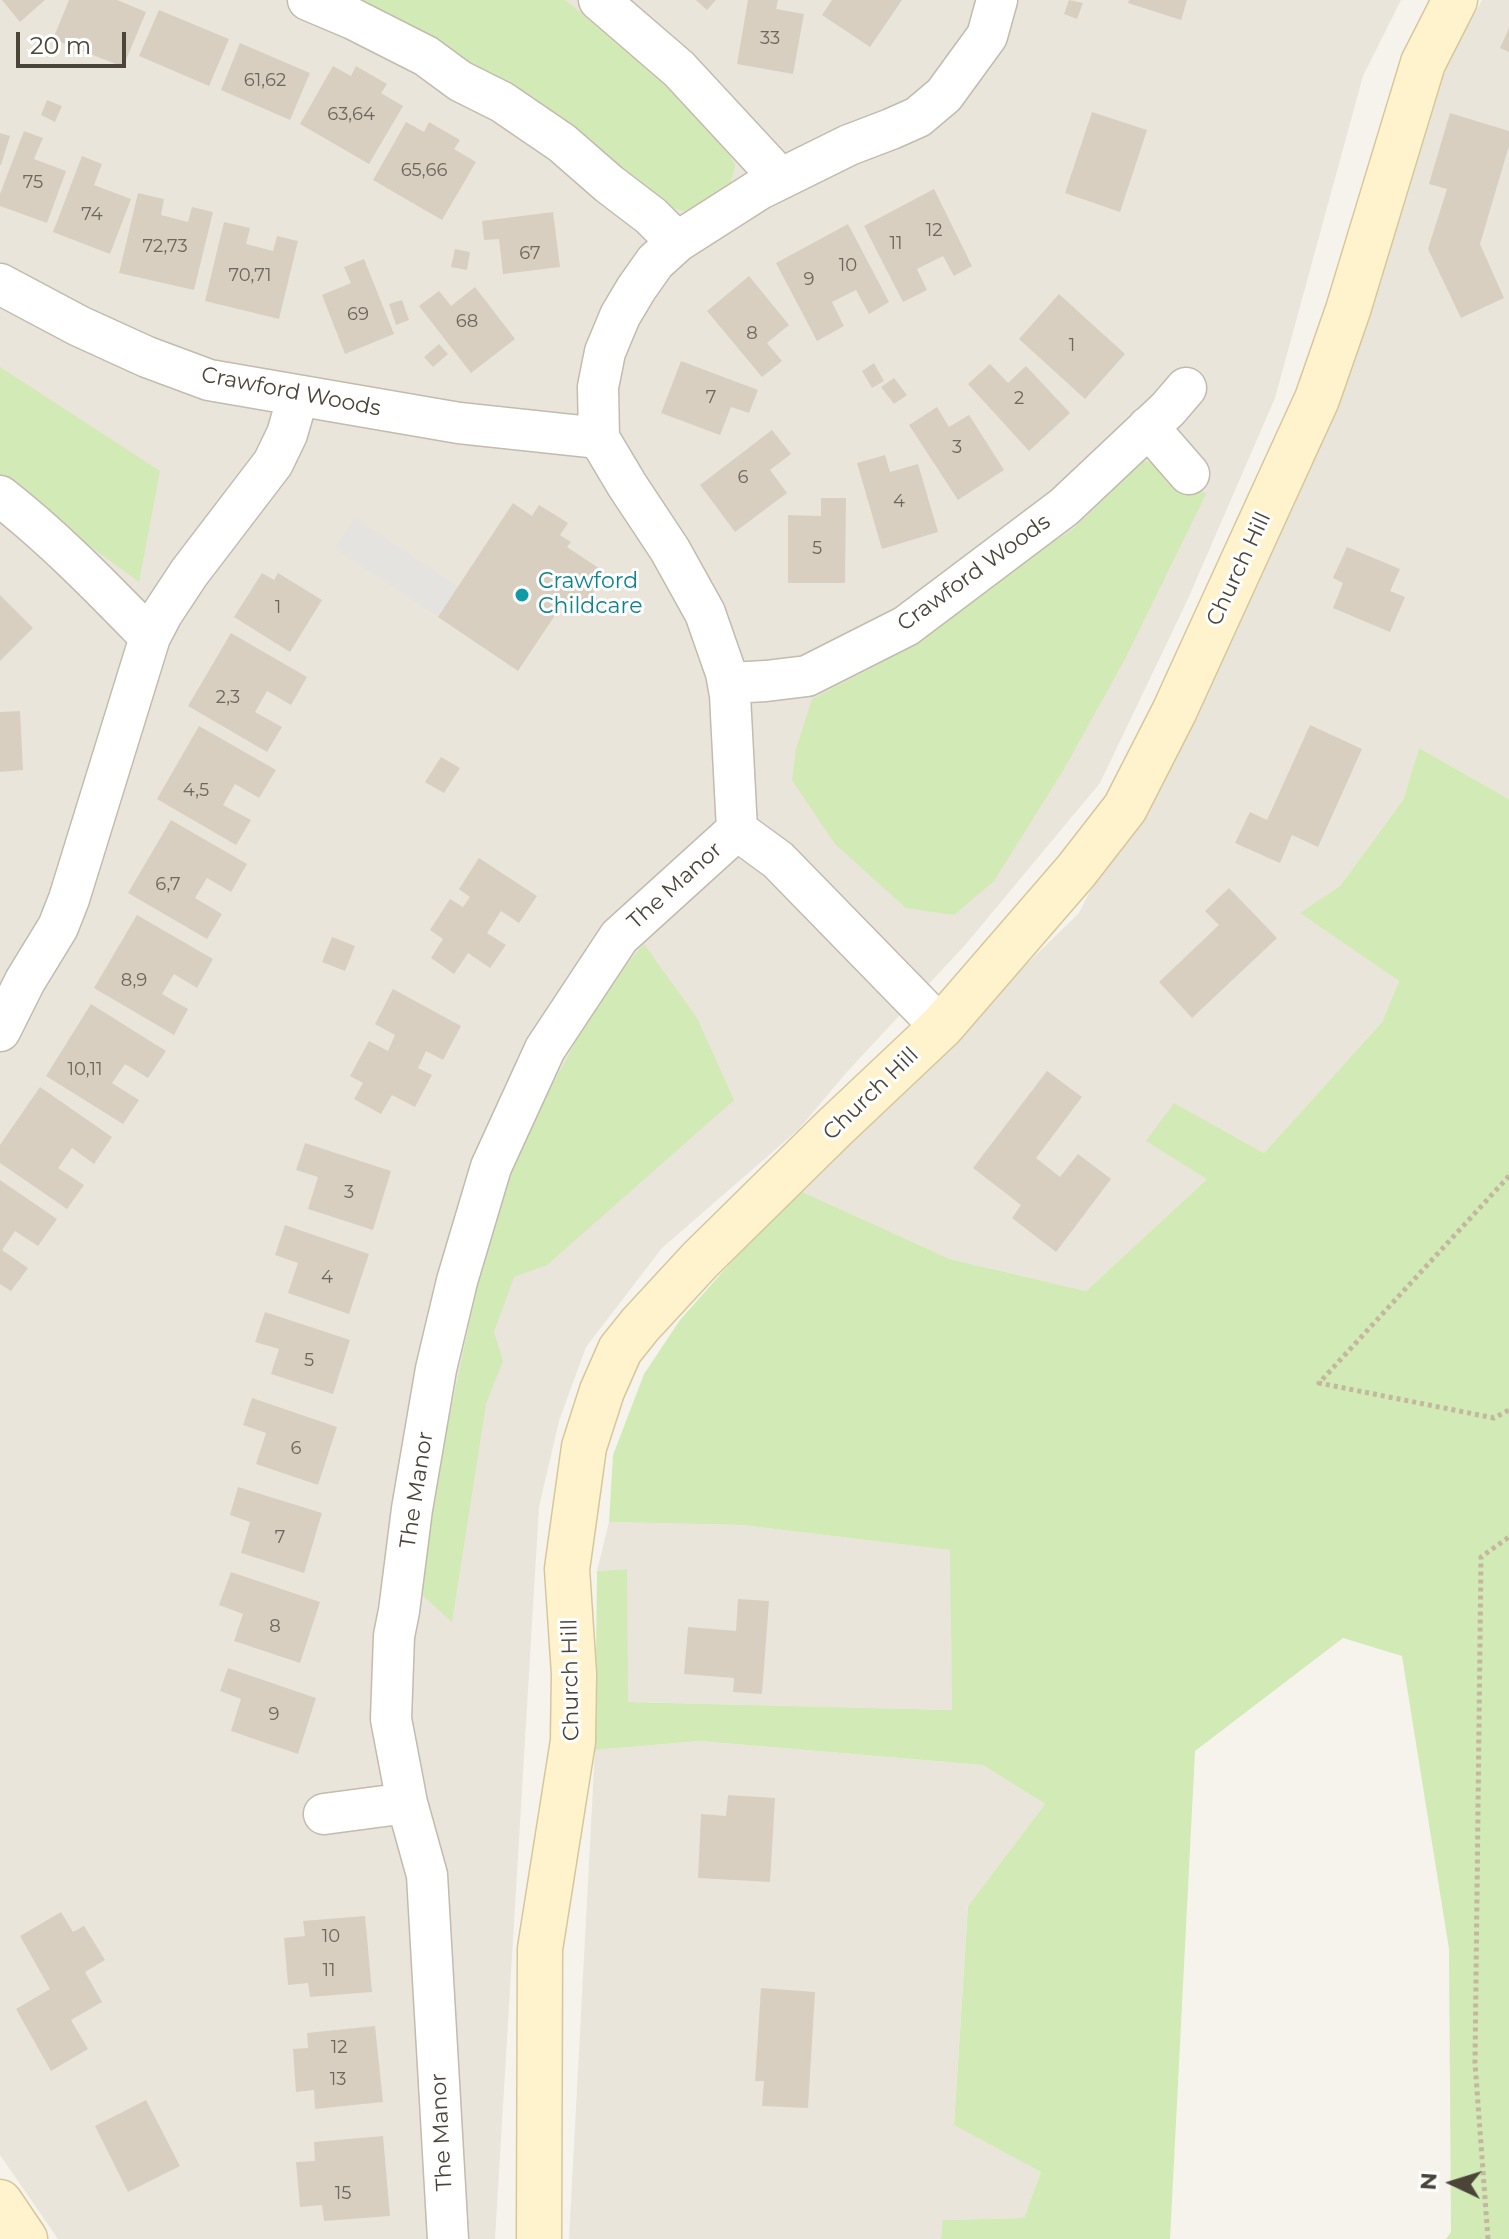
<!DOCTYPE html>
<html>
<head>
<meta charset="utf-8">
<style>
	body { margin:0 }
	#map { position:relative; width:1509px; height:2239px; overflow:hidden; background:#f6f3ec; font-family:Montserrat,sans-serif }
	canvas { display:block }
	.north { position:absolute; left:1413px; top:2143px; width:80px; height:80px; -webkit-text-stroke:6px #fff; paint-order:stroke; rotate:274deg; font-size:22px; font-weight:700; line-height:32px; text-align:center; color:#4b4439 }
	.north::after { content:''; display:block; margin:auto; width:28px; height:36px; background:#4b4439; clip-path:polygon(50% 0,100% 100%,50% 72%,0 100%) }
	.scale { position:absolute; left:16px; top:32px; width:110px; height:36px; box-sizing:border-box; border:4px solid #4b4439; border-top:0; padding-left:10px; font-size:24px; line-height:28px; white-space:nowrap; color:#4b4439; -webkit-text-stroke:6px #fff; paint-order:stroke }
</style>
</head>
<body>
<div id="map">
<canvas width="1509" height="2239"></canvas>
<div class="north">N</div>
<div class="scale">20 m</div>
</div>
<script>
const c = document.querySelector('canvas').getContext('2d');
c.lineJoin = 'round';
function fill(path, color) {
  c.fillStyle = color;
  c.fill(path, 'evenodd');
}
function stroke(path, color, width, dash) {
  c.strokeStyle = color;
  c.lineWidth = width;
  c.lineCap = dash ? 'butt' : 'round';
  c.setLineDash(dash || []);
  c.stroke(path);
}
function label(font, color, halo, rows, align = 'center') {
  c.font = font + ' Montserrat,sans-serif';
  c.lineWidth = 6;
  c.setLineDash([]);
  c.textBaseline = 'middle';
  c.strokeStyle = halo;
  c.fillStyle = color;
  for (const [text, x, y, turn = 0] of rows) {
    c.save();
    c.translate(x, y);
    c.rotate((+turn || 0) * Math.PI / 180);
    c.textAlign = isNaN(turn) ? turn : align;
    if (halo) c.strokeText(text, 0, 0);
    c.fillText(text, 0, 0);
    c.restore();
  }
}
const residential = new Path2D(`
	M0,0H1401L1363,76L1275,398L1187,601L1100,783L966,944L846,1073L799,1129L662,1248L586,1347L559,1421L539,1507L495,2239H58L0,2155Z
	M1482,0H1509V799L1419,748L1403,800L1340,886L1301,913L1399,981L1382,1022L1264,1153L1175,1104L1208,1178L1086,1291L950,1259L796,1189L1079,913L1295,486L1426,101Z
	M609,1522L742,1525L951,1550L952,1710L627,1702V1569L597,1571Z
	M699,1741L983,1765L1045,1804L968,1906L954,2124L1041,2172L1024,2218L944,2220L941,2239H569L595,1750Z`);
const green = new Path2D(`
	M350,0H565L641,60L699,117L724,146L735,165L730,185L688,212L665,206Z
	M0,367L160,471L139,582L0,480Z
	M1139,460L1169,467L1206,494L1126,657L1064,769L994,881L954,915L906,908L835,844L792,780L796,749L812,699L877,665L997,578L1072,530L1121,483Z
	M1419,748L1509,799V2239H1446L1451,2232L1449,1949L1402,1656L1343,1638L1195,1751L1170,2239H941L943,2220L1024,2218L1041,2172L954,2125L968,1906L1045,1804L983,1765L699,1741L595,1750L597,1571L627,1569L628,1702L952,1710L950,1550L742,1525L609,1522L613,1455L644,1374L680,1320L796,1189L950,1259L1086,1291L1207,1179L1146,1141L1174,1103L1264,1153L1382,1022L1399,981L1300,913L1340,886L1403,800Z
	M644,944L697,1018L734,1100L547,1265L514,1277L494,1332L503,1361L486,1404L452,1622L419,1592L436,1480L480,1273L507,1176L550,1089L602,993Z`);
const parking = new Path2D(`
	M354,518L458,587L438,617L335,548Z`);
const building = new Path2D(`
	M2,0H45L20,22Z
	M69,0H117L146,12L123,67L53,39Z
	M696,0H716L707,10Z
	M748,0H778L776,9L804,14L793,74L737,64Z
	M832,0H902L870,47L822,15Z
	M1069,0L1083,3L1077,19L1064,14Z
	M1129,0H1187L1181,20L1128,3Z
	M159,10L229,39L209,86L139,56Z
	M1509,28V52L1500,48Z
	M240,43L310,73L290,120L221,90Z
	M333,66L351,76L356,66L387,84L381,93L403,106L369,164L300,124Z
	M47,100L62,106L55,122L41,115Z
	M1092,112L1147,130L1120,212L1065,193Z
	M1450,113L1509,131V146L1480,244L1504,298L1461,318L1428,249L1447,189L1429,184Z
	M406,122L424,132L429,122L460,140L454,149L476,162L442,220L373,180Z
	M24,131L43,138L34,159L66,171L47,223L0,206V194Z
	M0,133L10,136L1,165H0Z
	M82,156L102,164L94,185L131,199L110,254L53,232Z
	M934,189L972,266L954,276L943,256L917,269L927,290L903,302L864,226Z
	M138,193L164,199L161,215L188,222L192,207L213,212L194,290L119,273Z
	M553,212L560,267L503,274L499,239L484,240L482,221Z
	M224,222L250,228L246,244L273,251L277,236L298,241L279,319L205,301Z
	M848,224L889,302L869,314L856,290L832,302L844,326L817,341L776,263Z
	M455,249L470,252L467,270L451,267Z
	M364,259L394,334L345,354L322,295L351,283L344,267Z
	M749,276L789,325L767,343L782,361L762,377L707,311Z
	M475,287L515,339L471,373L419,306L439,291L451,306Z
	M1059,294L1125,354L1085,399L1019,339Z
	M402,300L409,320L396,325L389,304Z
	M439,344L448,354L433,367L424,357Z
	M681,361L758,390L749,413L731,407L720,435L661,413Z
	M874,363L884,381L872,388L862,371Z
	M990,364L1008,383L1026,366L1070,413L1029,451L968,384Z
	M894,378L907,395L894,404L881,387Z
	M937,407L949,427L969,415L1004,470L958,500L909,425Z
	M772,430L791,454L770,470L787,493L735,532L700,485Z
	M885,455L890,472L918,464L938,532L882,549L857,463Z
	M821,498H846L845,583H788V515L821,516Z
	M513,503L532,516L539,505L568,523L560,535L571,542L567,547L606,573L579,614L563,603L518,671L438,617Z
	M1347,547L1400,569L1390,591L1405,597L1390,632L1333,608L1343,583L1333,578Z
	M262,573L274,580L278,573L322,600L290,652L234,617Z
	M0,595L33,628L0,661Z
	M231,633L307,677L291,705L267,691L255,712L282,727L267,752L188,706Z
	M20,711L23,770L0,772V712Z
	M1310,725L1362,749L1318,847L1292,835L1280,863L1235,843L1250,812L1267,820Z
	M199,726L276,770L259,798L235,784L223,805L251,820L236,845L157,799Z
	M441,757L460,768L444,793L425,782Z
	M171,820L247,864L231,892L207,878L195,898L222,914L207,939L128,893Z
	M479,858L537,896L519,923L501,911L487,933L506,945L490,968L468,953L454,974L431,958L443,939L430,930L450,899L463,907L470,897L459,889Z
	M1229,888L1277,938L1192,1018L1159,982L1219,925L1205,911Z
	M137,915L213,959L197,988L174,974L162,994L188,1009L174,1035L94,988Z
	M332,937L355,946L345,971L322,962Z
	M393,989L461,1026L443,1060L426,1051L418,1068L432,1075L415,1107L392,1095L381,1114L354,1099L363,1083L350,1076L369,1041L388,1051L395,1035L375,1024Z
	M91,1004L166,1051L148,1078L125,1064L112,1083L139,1100L123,1124L46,1076Z
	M1047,1071L1082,1097L1036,1158L1060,1177L1078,1154L1111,1179L1056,1252L1012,1218L1021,1205L973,1168Z
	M40,1087L112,1137L94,1164L72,1148L58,1168L84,1185L67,1209L0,1163V1145Z
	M305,1143L391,1171L373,1230L308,1209L318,1177L296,1170Z
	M0,1180L57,1219L38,1246L15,1231L2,1250L28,1268L11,1291L0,1284Z
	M285,1225L369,1254L349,1314L288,1293L298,1263L275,1255Z
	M265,1312L350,1340L333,1394L271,1374L279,1349L255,1342Z
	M252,1398L337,1427L318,1485L256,1464L266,1433L243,1425Z
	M238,1487L322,1513L304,1573L241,1553L250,1522L230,1515Z
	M231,1572L320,1602L300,1663L234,1641L243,1614L219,1605Z
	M738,1599L769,1601L762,1694L733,1692L734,1678L684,1674L688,1627L736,1631Z
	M228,1668L316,1698L298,1754L231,1731L241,1699L220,1691Z
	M728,1795L775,1798L770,1882L698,1878L701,1814L726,1816Z
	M61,1912L73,1932L84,1926L105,1960L85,1972L102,2002L71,2020L88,2049L51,2071L16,2009L50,1989L20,1936Z
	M365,1916L372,1992L310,1997L308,1983L288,1985L284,1938L305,1936L303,1921Z
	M761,1988L815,1992L808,2108L762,2106L764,2081H755Z
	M375,2026L383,2102L315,2109L314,2090L296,2092L293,2049L308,2048L307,2033Z
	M146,2100L180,2166L128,2192L95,2126Z
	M383,2136L390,2216L324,2221L322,2205L300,2207L296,2162L315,2161L314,2142Z`);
const path = new Path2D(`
	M1509,1176L1319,1383L1494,1418L1509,1410
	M1488,2239L1475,2063L1481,1557L1509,1537`);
const street = new Path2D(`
	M308,0L353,19L426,56L460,81L502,102L562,143L609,184L651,216L677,242
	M599,0L679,69L780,178
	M0,284L79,326L147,357L209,380L459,423L599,438
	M1148,427L1189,474
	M0,496C54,538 102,588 150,637
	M729,683L766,681L807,676L906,626L1064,507L1168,409L1186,388
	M941,1027L778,860L737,830L730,695L726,673L705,613L670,550L627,485L599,438L598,387L605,352L620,316L636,289L655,262L677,242L760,189L849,145L891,129L918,117L944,95L987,36L997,0
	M0,1031L25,981L58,927L69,899L150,637L162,614L189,573L273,463L287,434L298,396
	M324,1814L407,1803
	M448,2239L427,1875L407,1803L391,1719L394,1636L399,1611L412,1509L436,1369L457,1281L491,1167L545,1049L619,937L737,830`);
const secondary = new Path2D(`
	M0,2202L25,2239
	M539,2239L540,1949L573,1741L574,1674L567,1569L584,1447L602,1391L620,1350L640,1325L700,1260L834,1128L941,1027L1076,871L1125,808L1174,712L1317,399L1348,310L1423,63L1455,0`);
const markers = [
	[522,595,8,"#0f9aa8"]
];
const numberNames = [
	["33",770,39],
	["61,62",265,81],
	["63,64",351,115],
	["65,66",424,171],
	["75",33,183],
	["74",92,215],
	["12",934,231],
	["11",896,244],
	["72,73",165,247],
	["67",530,254],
	["10",848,266],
	["70,71",250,276],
	["9",809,280],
	["69",358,315],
	["68",467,322],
	["8",752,334],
	["1",1072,346],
	["7",711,398],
	["2",1019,399],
	["3",957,448],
	["6",743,478],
	["4",899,502],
	["5",817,549],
	["1",278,608],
	["2,3",228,698],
	["4,5",196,791],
	["6,7",168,885],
	["8,9",134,981],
	["10,11",85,1070],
	["3",349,1193],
	["4",327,1278],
	["5",309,1361],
	["6",296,1449],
	["7",280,1538],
	["8",275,1627],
	["9",274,1715],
	["10",331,1937],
	["11",329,1971],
	["12",339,2048],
	["13",338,2080],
	["15",343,2194]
];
const streetNames = [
	["Crawford Woods",291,392,11],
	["Church Hill",1239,569,-65],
	["Crawford Woods",974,573,-36],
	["The Manor",675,886,-42],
	["Church Hill",871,1094,-44],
	["The Manor",417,1490,-81],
	["Church Hill",571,1680,-91],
	["The Manor",442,2132,-93]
];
const cultureNames = [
	["Crawford",538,582],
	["Childcare",538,607]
];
fill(residential, '#eae5da');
fill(green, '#d2eab5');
fill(parking, '#e5e3e0');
fill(building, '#d8cfc1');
stroke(street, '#c2bbae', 43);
stroke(secondary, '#d6c79b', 47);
stroke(path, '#c4b79f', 5, [4, 4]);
stroke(street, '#fff', 40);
stroke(secondary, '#fff3cd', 44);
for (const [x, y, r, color] of markers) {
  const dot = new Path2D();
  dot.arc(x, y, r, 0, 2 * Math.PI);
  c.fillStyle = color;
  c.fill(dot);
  stroke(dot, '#fff', 3);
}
label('18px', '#6e675b', null, numberNames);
label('22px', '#4b4439', '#fff', streetNames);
label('22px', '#0d838f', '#fff', cultureNames, 'left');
</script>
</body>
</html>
